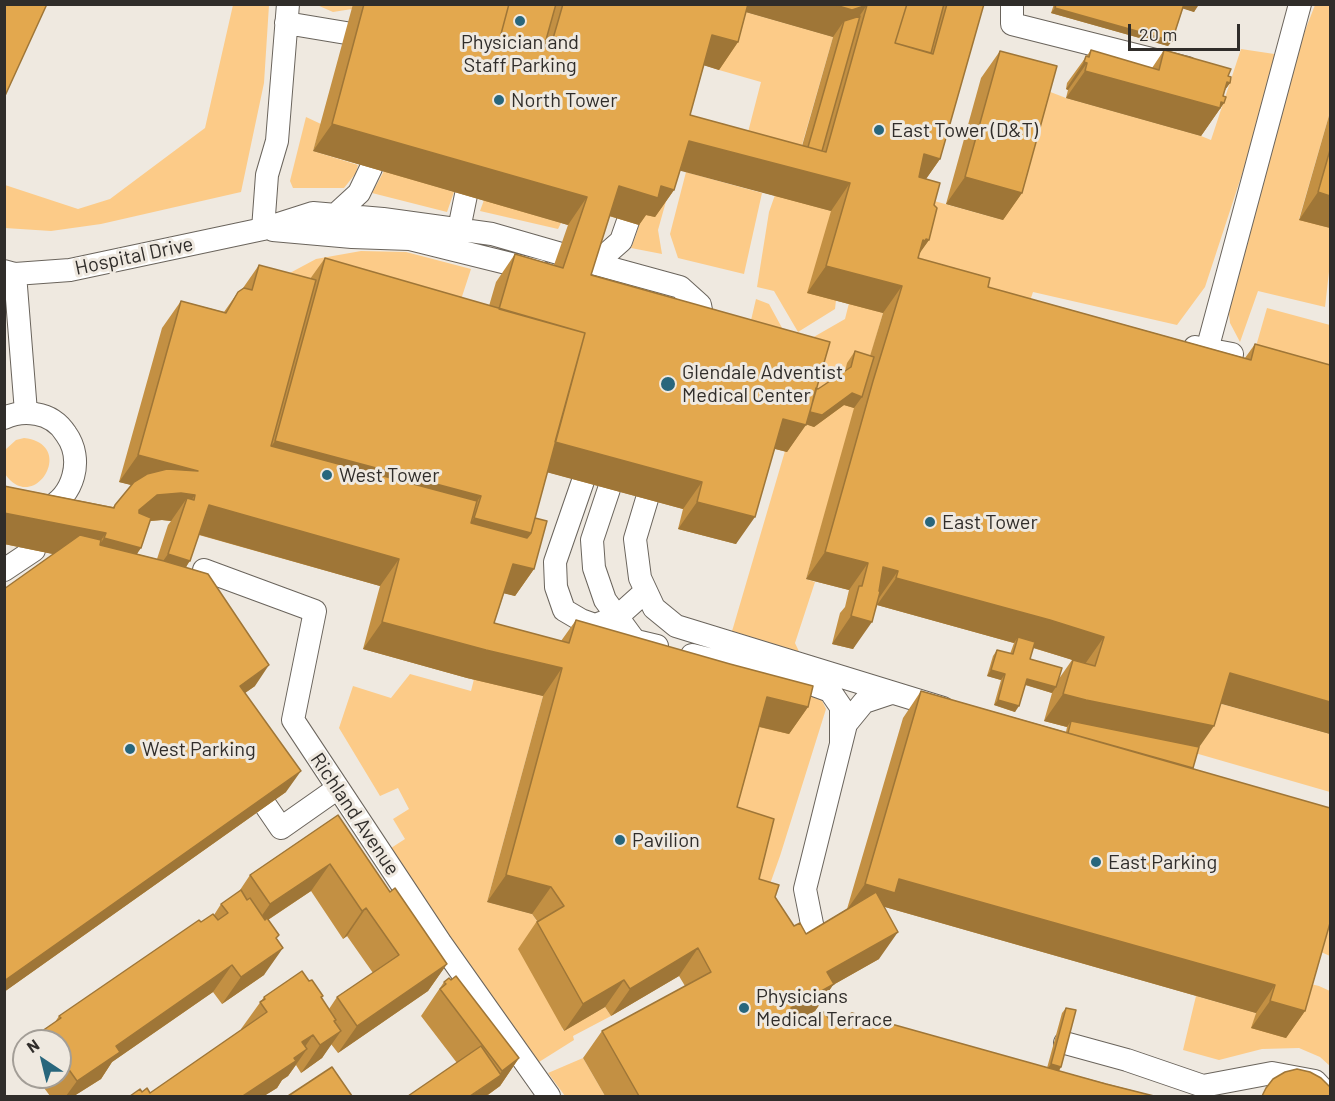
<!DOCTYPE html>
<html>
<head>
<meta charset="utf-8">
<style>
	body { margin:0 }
	#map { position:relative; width:1335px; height:1101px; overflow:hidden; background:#efe9e0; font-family:Barlow,sans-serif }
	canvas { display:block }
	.frame { position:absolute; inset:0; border:6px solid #302d2a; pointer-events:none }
	.north { position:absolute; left:12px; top:1029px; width:60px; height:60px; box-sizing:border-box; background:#efe9e0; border:2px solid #a39e97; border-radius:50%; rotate:325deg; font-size:16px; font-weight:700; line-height:24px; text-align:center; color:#302d2a }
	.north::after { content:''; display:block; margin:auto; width:21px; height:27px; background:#28667c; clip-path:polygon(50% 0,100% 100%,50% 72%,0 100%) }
	.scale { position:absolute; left:1128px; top:24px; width:112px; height:27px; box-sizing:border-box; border:3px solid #302d2a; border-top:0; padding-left:8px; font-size:18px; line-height:21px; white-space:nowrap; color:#302d2a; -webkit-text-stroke:4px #efe9e0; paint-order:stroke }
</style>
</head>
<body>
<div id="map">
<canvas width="1335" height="1101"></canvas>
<div class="frame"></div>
<div class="north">N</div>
<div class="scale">20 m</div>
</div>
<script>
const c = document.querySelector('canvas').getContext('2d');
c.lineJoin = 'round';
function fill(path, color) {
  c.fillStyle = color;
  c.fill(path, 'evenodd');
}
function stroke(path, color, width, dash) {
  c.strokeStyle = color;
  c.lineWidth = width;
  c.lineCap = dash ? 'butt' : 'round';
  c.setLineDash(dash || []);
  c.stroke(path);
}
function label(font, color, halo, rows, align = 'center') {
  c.font = font + ' Barlow,sans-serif';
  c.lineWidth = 6;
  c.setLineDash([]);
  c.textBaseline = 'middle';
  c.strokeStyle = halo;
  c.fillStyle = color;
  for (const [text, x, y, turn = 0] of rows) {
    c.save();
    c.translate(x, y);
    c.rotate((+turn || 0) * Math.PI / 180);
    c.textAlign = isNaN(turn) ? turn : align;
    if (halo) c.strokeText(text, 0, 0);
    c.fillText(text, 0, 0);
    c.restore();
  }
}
const green = new Path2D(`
	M233,5H269L264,83L241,192L101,224L51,231L5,228V185L78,209L110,199L205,128Z
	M317,5H353L352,9L333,12Z
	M1315,5H1330V112L1299,219L1330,228V263L1325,307L1258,291L1240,342L1230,323L1227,296L1299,46Z
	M735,9L833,37L793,176L747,136L761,82L719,70Z
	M1241,49L1281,55L1205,287L1177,325L1033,292L1021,328L904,267L927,199L1003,220L1040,88L1066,98L1201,136L1211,140Z
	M306,117L321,124L313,151L358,165L356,173L344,188H293L290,181Z
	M675,169L658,230L662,254L631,248L636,235L642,214Z
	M384,171L454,192L447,212L372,193Z
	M686,172L762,193L744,274L678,258L670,234Z
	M775,195L831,211L836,300L835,309L798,332L774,291L757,287L769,212Z
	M484,200L561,223L558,229L480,211Z
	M361,251L406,252L471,269L454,321L288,274L316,259Z
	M756,299L769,304L787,337L744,350Z
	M849,303L883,313L806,579L815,582L795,643L826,709L780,856L760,912L718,834L711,691L733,628L785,451H787L798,346L845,319Z
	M1267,308L1330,325V397L1248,374Z
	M24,438C78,444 34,516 5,474V450L16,440Z
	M410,674L471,691L474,679L543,696L487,902L532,914L545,933L563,1031L605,1007L611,1016L573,1036L574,1040L539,1062L388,850L405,839L393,819L409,809L398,788L380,796L339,728L353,686L391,698Z
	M1211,701L1330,734V792L1195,753Z
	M1330,883V956L1312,948Z
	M1302,982L1319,986L1330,991V1066L1320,1057L1299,1048L1262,1049L1219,1060L1183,1050L1196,996L1256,1013L1252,1028Z
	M583,1058L605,1096H565L548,1073Z`);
const service = new Path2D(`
	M1012,4V24L1187,68
	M286,23L346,33
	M335,215L359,193L371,168
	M263,229L267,175L277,141L288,4
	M459,229L466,195
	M273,230L352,237L410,239L539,271
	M585,261L680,287L700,305L704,326L701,334
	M596,263L621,241L628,221
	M4,271L15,274L70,270L263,229L313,213L383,219L492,234L558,253
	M15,274L26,412
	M1195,347L1232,354
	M1207,350L1300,4
	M4,418C15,413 25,412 36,414C49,416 59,423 66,434C84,459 74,496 46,509C33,514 17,512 4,508
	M583,481L555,562L556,587L564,610L581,620L595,625L617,617L646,591
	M609,489L592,540L594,568L605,600L632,637L636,641L657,646
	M647,499L635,539L640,578L654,608L676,626L943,708
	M4,570L34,550
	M204,570L315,611L293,720L440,942L549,1096
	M692,655L811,684L830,691L841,707V742
	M266,806L281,828L338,788
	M820,941L813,929L805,889L846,724L864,702L891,693
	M1065,1043L1127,1060L1203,1086L1272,1073L1315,1081L1329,1096`);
const wall = new Path2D(`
	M353,4H984L940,159L926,179L934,205L929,240L919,253L918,258L988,287L1245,358L1255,344L1330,365V734L1220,703L1199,747L1193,768L1305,1011L1286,1038L1251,1028L1256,1013L885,907L879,959L833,985L815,1011L798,1021L801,1025L832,1023L1047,1068L1062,1013L1066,1008L1061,1067L1059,1071L1154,1096H605L583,1058L602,1031L685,986L679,976L611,1016L605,1007L564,1031L518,949L537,921L532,914L487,902L543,696L467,678L363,649L380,586L199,535L186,568L255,686L245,693L286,792L4,992V589L53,554L4,544V486L113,507L132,485L119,482L162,328L181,301L224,312L238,292L243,288L259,265L310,279L325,258L489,306L496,282L515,254L554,265L568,225L313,151ZM746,12L833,37L802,146L690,115L704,65L719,70L738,42ZM680,170L831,211L807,293L883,313L870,356L855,351L847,363L845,372L818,389L816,388L591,275L609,216L639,225L646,215L655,217L674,190ZM844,405L854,408L806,579L849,590L845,607L840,613L832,644L853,649L877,605L1014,643L1010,654L997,650L993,656L987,676L1001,680L994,705L1015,712L1025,685L1052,693L1044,721L1067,727L1066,732L921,691L903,718L847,909L806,934L794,926L775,897L759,879L737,807L759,727L789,734L808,707L576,620L561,641L494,623L504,593L515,596L534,569L535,518L547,472L683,509L678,529L736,544L775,449L787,452L806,424L814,427ZM162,520L171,521L168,525L157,559L137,554L150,521ZM1033,648L1070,659L1072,660L1058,680L1030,659Z
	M1054,4H1198L1194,12L1183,8L1172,41L1168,46L1051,13Z
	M1091,50L1152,68L1164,50L1228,76L1230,83L1224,91L1223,96L1224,103L1201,136L1066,98L1068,90L1066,89L1067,83Z
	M1000,51L1022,193L1003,220L946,204L981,78Z
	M1330,112V228L1299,220Z
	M338,815L390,892L447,964L428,991L338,1053L331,1044L322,1058L301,1073L296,1065L288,1076L282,1080L277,1088L264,1096H130L142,1092L150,1093L241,1030V1029L264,997L321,998L329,1009L337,997L373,973L347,936L343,939L311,891L268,920L277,939L264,975L222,1004L213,992L112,1062L101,1079L74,1096H50L36,1077H60V1041H35L42,1031L55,1022L59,1016L201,922L214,915L221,904L238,893L250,875Z
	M444,982L519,1058L500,1086L488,1095L457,1063L421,1016Z`);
const shadedWall = new Path2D(`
	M738,4H832L867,5L848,33L844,21L833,37L735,9Z
	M1183,4H1193L1198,6L1194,12L1181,8Z
	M1055,8L1172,41L1168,46L1051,13Z
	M712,35L738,42L719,70L693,62Z
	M1084,62L1087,63L1068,90L1066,89Z
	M1085,71L1227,82L1230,83L1213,107L1221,102L1224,103L1201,136L1066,98Z
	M332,124L587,197L568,225L313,151Z
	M689,141L850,183L831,211L670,168Z
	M924,154L940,159L921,186L905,181Z
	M965,177L1022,193L1003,220L946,204Z
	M619,186H661L674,190L655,217L646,215L639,225L600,213Z
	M1318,192L1330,196V228L1299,220Z
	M926,239L929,240L910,267L923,240Z
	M826,266L902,286L883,313L807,293Z
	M852,393L862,397L854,408L844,405L814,427L796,421L804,410Z
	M783,419L806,425L787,452L764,446Z
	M275,441L481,496L458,528L252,473Z
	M554,441L702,482L683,509L535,469Z
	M138,455L198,471L195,495L181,515L187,498L171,521L162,520L138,522L139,510L157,495L166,494L119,482Z
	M697,502L755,517L736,544L678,529Z
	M209,505L399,559L380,586L190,532Z
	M4,513L106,533L87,561L4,544Z
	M474,518L531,533L508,566L452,550Z
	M104,538L141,548L122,576L85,566Z
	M825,552L868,563L849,590L806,579Z
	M168,554L190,561L171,588L149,581Z
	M513,564L534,569L515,596L494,591Z
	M883,567L898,571L879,598L864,594Z
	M896,578L1050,620L1104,637L1085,664L1031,647L1018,637L1014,643L877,605Z
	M851,616L872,622L853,649L832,644Z
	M382,622L562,668L543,696L467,678L363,649Z
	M269,665L255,686L225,707L240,686Z
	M991,670L1005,674L1001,680L987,676Z
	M1230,673L1330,702V734L1211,701Z
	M1027,679L1056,687L1052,693L1023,684Z
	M1063,694L1214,726L1195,753L1071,721L1067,727L1044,721Z
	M767,697L808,707L789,734L748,724Z
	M998,700L1019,706L1015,712L994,705Z
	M301,771L286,792L4,992V981Z
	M330,864L311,891L251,931L270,904Z
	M506,875L551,887L532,914L487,902Z
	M899,879L1275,985L1256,1013L885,907L846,911L865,884Z
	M366,908L347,936L343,939L362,911Z
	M898,932L879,959L833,985L815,1011L772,1035L791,1008L827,972Z
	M283,948L264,975L222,1004L241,977Z
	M698,948L679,976L611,1016L630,989Z
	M447,964L428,991L338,1053L357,1026Z
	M232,965L213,992L112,1062L101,1079L74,1096H66L77,1081L116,1046Z
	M624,980L605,1007L564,1031L583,1004Z
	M1270,1001L1305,1011L1286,1038L1251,1028Z
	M341,1031L322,1058L301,1073L320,1045Z
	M313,1035L300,1054L307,1049L288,1076L282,1080L277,1088L264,1096H243L302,1042Z
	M519,1058L500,1086L486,1096H470L497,1078L502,1071Z
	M1051,1064L1061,1067L1057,1073L1047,1069Z`);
const building = new Path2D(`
	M4,4H47L4,98Z
	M364,4H509L501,34L550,49L563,4H748L738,42L712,35L690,115L826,152L867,5L852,10L832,4H907L895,43L933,54L947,4H984L940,159L924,154L919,177L940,183L934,205L937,208L929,240L926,239L925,241L923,240L918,258L990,278L988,287L1251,360L1255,344L1330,365V702L1230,673L1214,726L1086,700L1063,694L1073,660L1095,666L1104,637L1050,620L896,578L898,571L883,567L879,591L880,592L872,622L851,616L859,586H862L868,563L825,552L873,381L902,286L826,266L850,183L689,141L674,190L661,186L658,198L619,186L591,275L830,342L806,425L783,419L755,517L697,502L702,482L555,442L585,333L499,309L515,254L563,268L587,197L332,124Z
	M509,4H556L544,47L501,34Z
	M907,4H944L931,53L895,43Z
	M1056,4H1184L1172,41L1055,8Z
	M860,16L822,151L808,147L844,21Z
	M1091,50L1159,70L1164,50L1231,69L1228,76L1231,77L1230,83L1227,82L1223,96L1226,97L1224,103L1221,102L1220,108L1085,71L1087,63L1084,62L1086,56L1089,57Z
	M1000,51L1057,66L1022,193L965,177Z
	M1330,150V196L1318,192Z
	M325,258L585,333L531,533L474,518L481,496L275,441Z
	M259,265L316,280L271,446L477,501L471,523L527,538L531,533L535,518L547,521L534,569L513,564L494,623L569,643L576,620L730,664L813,686L808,707L767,697L737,807L774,819L759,879L779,885L775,897L794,926L800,923L806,934L876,892L898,932L827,972L834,984L791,1008L801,1025L824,1012L832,1023L852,1013L1106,1084L1154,1096H639L602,1031L711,972L698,948L630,989L624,980L583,1004L537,922L564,906L551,887L506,875L562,668L486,650L382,622L399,559L209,505L190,561L168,554L187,498L194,500L195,495L181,493L157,495L139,510V513L151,518L141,548L104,538L106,533L4,513V486L114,508L115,505L134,482L147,474L167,469L198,471L138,455L181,301L226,313L238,292L244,288L252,290Z
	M855,351L874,357L862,397L852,393L822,415L810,412L816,388L818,389L851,367Z
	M80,535L101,540L100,545L164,561L208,574L269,665L240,686L301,771L4,981V589Z
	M1018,637L1035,642L1030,659L1062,668L1056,687L1027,679L1019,706L998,700L1005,674L991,670L997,650L1013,654Z
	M921,691L1330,808V923L1305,1011L1270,1001L1275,985L899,879L895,893L865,884Z
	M1071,721L1199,747L1193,768L1068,733Z
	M338,815L390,892L395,888L447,964L357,1026L337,997L399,955L366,908L362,911L330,864L270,904L250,875Z
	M241,890L247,900L250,898L265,920L267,918L279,935L276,938L283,948L241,977L232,965L116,1046L120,1052L77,1081L60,1057V1041H49L42,1031L61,1018L59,1016L199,920L201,922L213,914L218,920L228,913L221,904Z
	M302,971L309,981L312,980L323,996L321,997L336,1020L334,1021L341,1031L320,1045L313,1035L302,1042L307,1049L294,1058L296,1061L243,1096H130L140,1089L142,1092L147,1088L150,1093L267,1012L260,1002L265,999L264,997Z
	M456,976L519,1058L502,1071L440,989L446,984L444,982L449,978L451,980Z
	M1066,1008L1076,1010L1061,1067L1051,1064Z
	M481,1046L501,1075L470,1096H408Z
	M332,1067L352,1096H288Z
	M1297,1069L1310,1072L1321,1078L1330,1087V1096H1262L1266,1088L1273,1079L1285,1072Z`);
const markers = [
	[520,21,6,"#28667c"],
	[499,100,6,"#28667c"],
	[879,130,6,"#28667c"],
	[668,384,8,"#28667c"],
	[327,475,6,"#28667c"],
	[930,522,6,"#28667c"],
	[130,749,6,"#28667c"],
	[620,840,6,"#28667c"],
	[1096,862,6,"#28667c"],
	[744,1008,6,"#28667c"]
];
const poiNames = [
	["Physician and",520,42,"center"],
	["Staff Parking",520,65,"center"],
	["North Tower",511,100],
	["East Tower (D&T)",891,130],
	["Glendale Adventist",682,372],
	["Medical Center",682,395],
	["West Tower",339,475],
	["East Tower",942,522],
	["West Parking",142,749],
	["Pavilion",632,840],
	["East Parking",1108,862],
	["Physicians",756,996],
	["Medical Terrace",756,1019]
];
const streetNames = [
	["Hospital Drive",134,256,-12],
	["Richland Avenue",355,814,56]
];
fill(green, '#fccb88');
stroke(service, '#6a645c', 24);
stroke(service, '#fff', 22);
fill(wall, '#c39043');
fill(shadedWall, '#9f7637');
fill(building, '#e3a84e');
stroke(building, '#9f7637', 1.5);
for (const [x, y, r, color] of markers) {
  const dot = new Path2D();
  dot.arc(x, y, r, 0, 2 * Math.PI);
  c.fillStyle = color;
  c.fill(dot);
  stroke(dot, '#efe9e0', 2);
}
label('20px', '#302d2a', '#efe9e0', poiNames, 'left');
label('20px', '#302d2a', '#efe9e0', streetNames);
</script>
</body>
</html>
